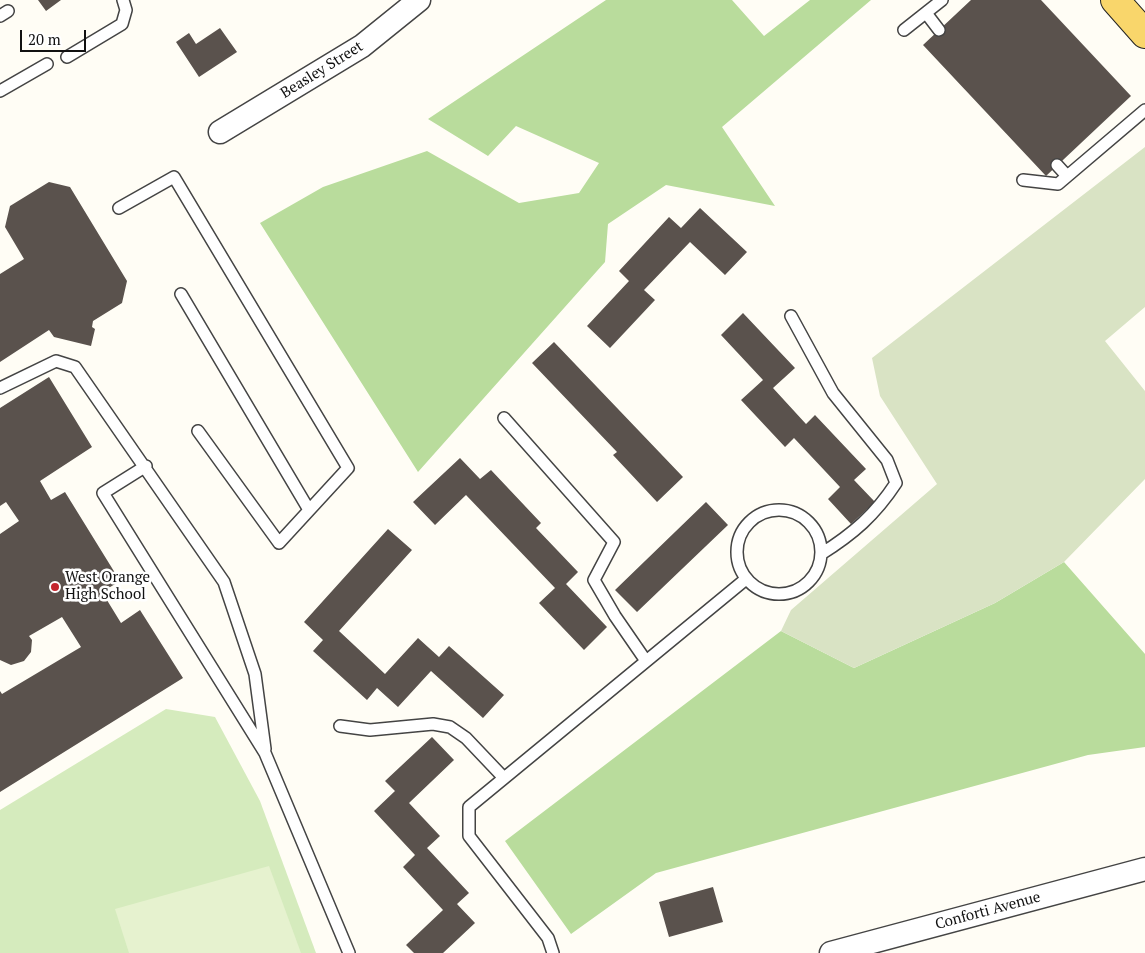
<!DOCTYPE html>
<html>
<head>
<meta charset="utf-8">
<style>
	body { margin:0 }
	#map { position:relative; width:1145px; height:953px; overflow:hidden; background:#fffdf5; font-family:"PT Serif",serif }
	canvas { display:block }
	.scale { position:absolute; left:20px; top:30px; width:66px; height:22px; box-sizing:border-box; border:2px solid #111; border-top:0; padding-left:6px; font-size:15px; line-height:18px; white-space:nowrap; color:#111; -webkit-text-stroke:4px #fff; paint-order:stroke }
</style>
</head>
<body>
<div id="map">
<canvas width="1145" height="953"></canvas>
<div class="scale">20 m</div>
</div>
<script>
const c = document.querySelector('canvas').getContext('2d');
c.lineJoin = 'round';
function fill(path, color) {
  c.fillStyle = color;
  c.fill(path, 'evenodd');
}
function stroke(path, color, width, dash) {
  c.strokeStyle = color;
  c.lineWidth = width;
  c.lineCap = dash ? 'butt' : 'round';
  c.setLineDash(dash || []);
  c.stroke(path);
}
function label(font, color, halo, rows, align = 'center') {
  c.font = font + ' "PT Serif",serif';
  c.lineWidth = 5;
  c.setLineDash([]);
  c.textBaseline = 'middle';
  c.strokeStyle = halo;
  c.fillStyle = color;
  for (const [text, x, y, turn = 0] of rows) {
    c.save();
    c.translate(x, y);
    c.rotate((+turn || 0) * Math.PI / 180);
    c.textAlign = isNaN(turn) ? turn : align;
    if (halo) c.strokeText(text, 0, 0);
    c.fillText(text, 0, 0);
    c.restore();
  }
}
const green = new Path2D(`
	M166,709L215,717L260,801L316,953H0V810Z`);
const forest = new Path2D(`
	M606,0H732L764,36L810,0H871L722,127L775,206L666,185L608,224L605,262L418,472L260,223L323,187L427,151L519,203L579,193L599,163L516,126L488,156L428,119Z
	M1064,562L1145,654V747L1088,755L656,873L571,934L505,841L781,631L854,668L995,603Z`);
const cemetery = new Path2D(`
	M1145,147V307L1105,341L1145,391V479L1064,562L995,603L854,668L781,631L791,610L937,484L880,396L872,358Z`);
const pitch = new Path2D(`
	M269,866L301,953H129L115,909Z`);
const building = new Path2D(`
	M38,0H61L46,11Z
	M971,0H1041L1131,96L1046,176L923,45Z
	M220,28L237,52L199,77L176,42L189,33L196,44Z
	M49,182L70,187L127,281L122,303L93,321L92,327L95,329L91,346L54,337L49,330L0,362V274L24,259L5,227L10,206Z
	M700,208L747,252L725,275L690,242L644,290L655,300L610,348L587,326L629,281L619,271L669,217L681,228Z
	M743,313L795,368L773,388L806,424L815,415L866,469L854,480L875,502L851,524L828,499L840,487L794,438L785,447L741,400L763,380L721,335Z
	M554,342L683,477L657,502L613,455L617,452L532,363Z
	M49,377L92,447L40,481L51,500L65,492L120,581L102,592L121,623L140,610L183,678L0,792V691L2,694L81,647L62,617L29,636L32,640L31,652L24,661L11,665L0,660V534L19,521L6,502L0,506V408Z
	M460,458L480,479L491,470L541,523L536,528L578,572L566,584L607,627L584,650L539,603L555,588L466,495L435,525L413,502Z
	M706,502L728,525L637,612L615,590Z
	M388,529L412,550L339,631L385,674L418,638L439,657L449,646L504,695L483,718L431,671L398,707L377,688L367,700L313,651L323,640L304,622Z
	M432,737L454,760L409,803L440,836L427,848L469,893L457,904L475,923L443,953H414L406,945L443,910L403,867L415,855L374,811L395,791L385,781Z
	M713,887L723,922L669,937L659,902Z`);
const service = new Path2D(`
	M926,13L939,30
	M0,16L8,11
	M904,30L942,0
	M67,57L122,24L126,10L123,0
	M0,91L47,64
	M1057,165L1067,176
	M1023,180L1058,184L1145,110
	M119,208L174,177L348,468L279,543L198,431
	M181,294L309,510
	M791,316L833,393L887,460L896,483C875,515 853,534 821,554
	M0,388L56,361L75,367L224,582L255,674L265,749
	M504,418L614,542L594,580L615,616L646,661
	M146,466L103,493L265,753L349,953
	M737 552a42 42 0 1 1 84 0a42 42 0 1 1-84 0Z
	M340,726L370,730L433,724L450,727L466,738L504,778
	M553,953L548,938L469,836V807L746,579`);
const minor = new Path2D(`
	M220,132L362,46L419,0
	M831,953L1145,869`);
const primary = new Path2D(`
	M1115,0L1145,34`);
const markers = [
	[55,587,5,"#c4262e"]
];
const streetNames = [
	["Beasley Street",322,70,-32],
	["Conforti Avenue",988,911,-15]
];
const poiNames = [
	["West Orange",65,578],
	["High School",65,595]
];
fill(green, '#d5ebbd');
fill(forest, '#b9dc9c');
fill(cemetery, '#d9e3c4');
fill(pitch, '#e6f2cf');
fill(building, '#5a524d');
stroke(service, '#444', 14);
stroke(minor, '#444', 25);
stroke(primary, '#222', 30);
stroke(service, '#fff', 11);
stroke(minor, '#fff', 22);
stroke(primary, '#f9d66b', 28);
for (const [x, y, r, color] of markers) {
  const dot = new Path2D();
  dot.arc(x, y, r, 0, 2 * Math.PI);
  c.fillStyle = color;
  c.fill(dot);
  stroke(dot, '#fff', 2);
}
label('15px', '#111', '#fff', streetNames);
label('15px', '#111', '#fff', poiNames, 'left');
</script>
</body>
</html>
